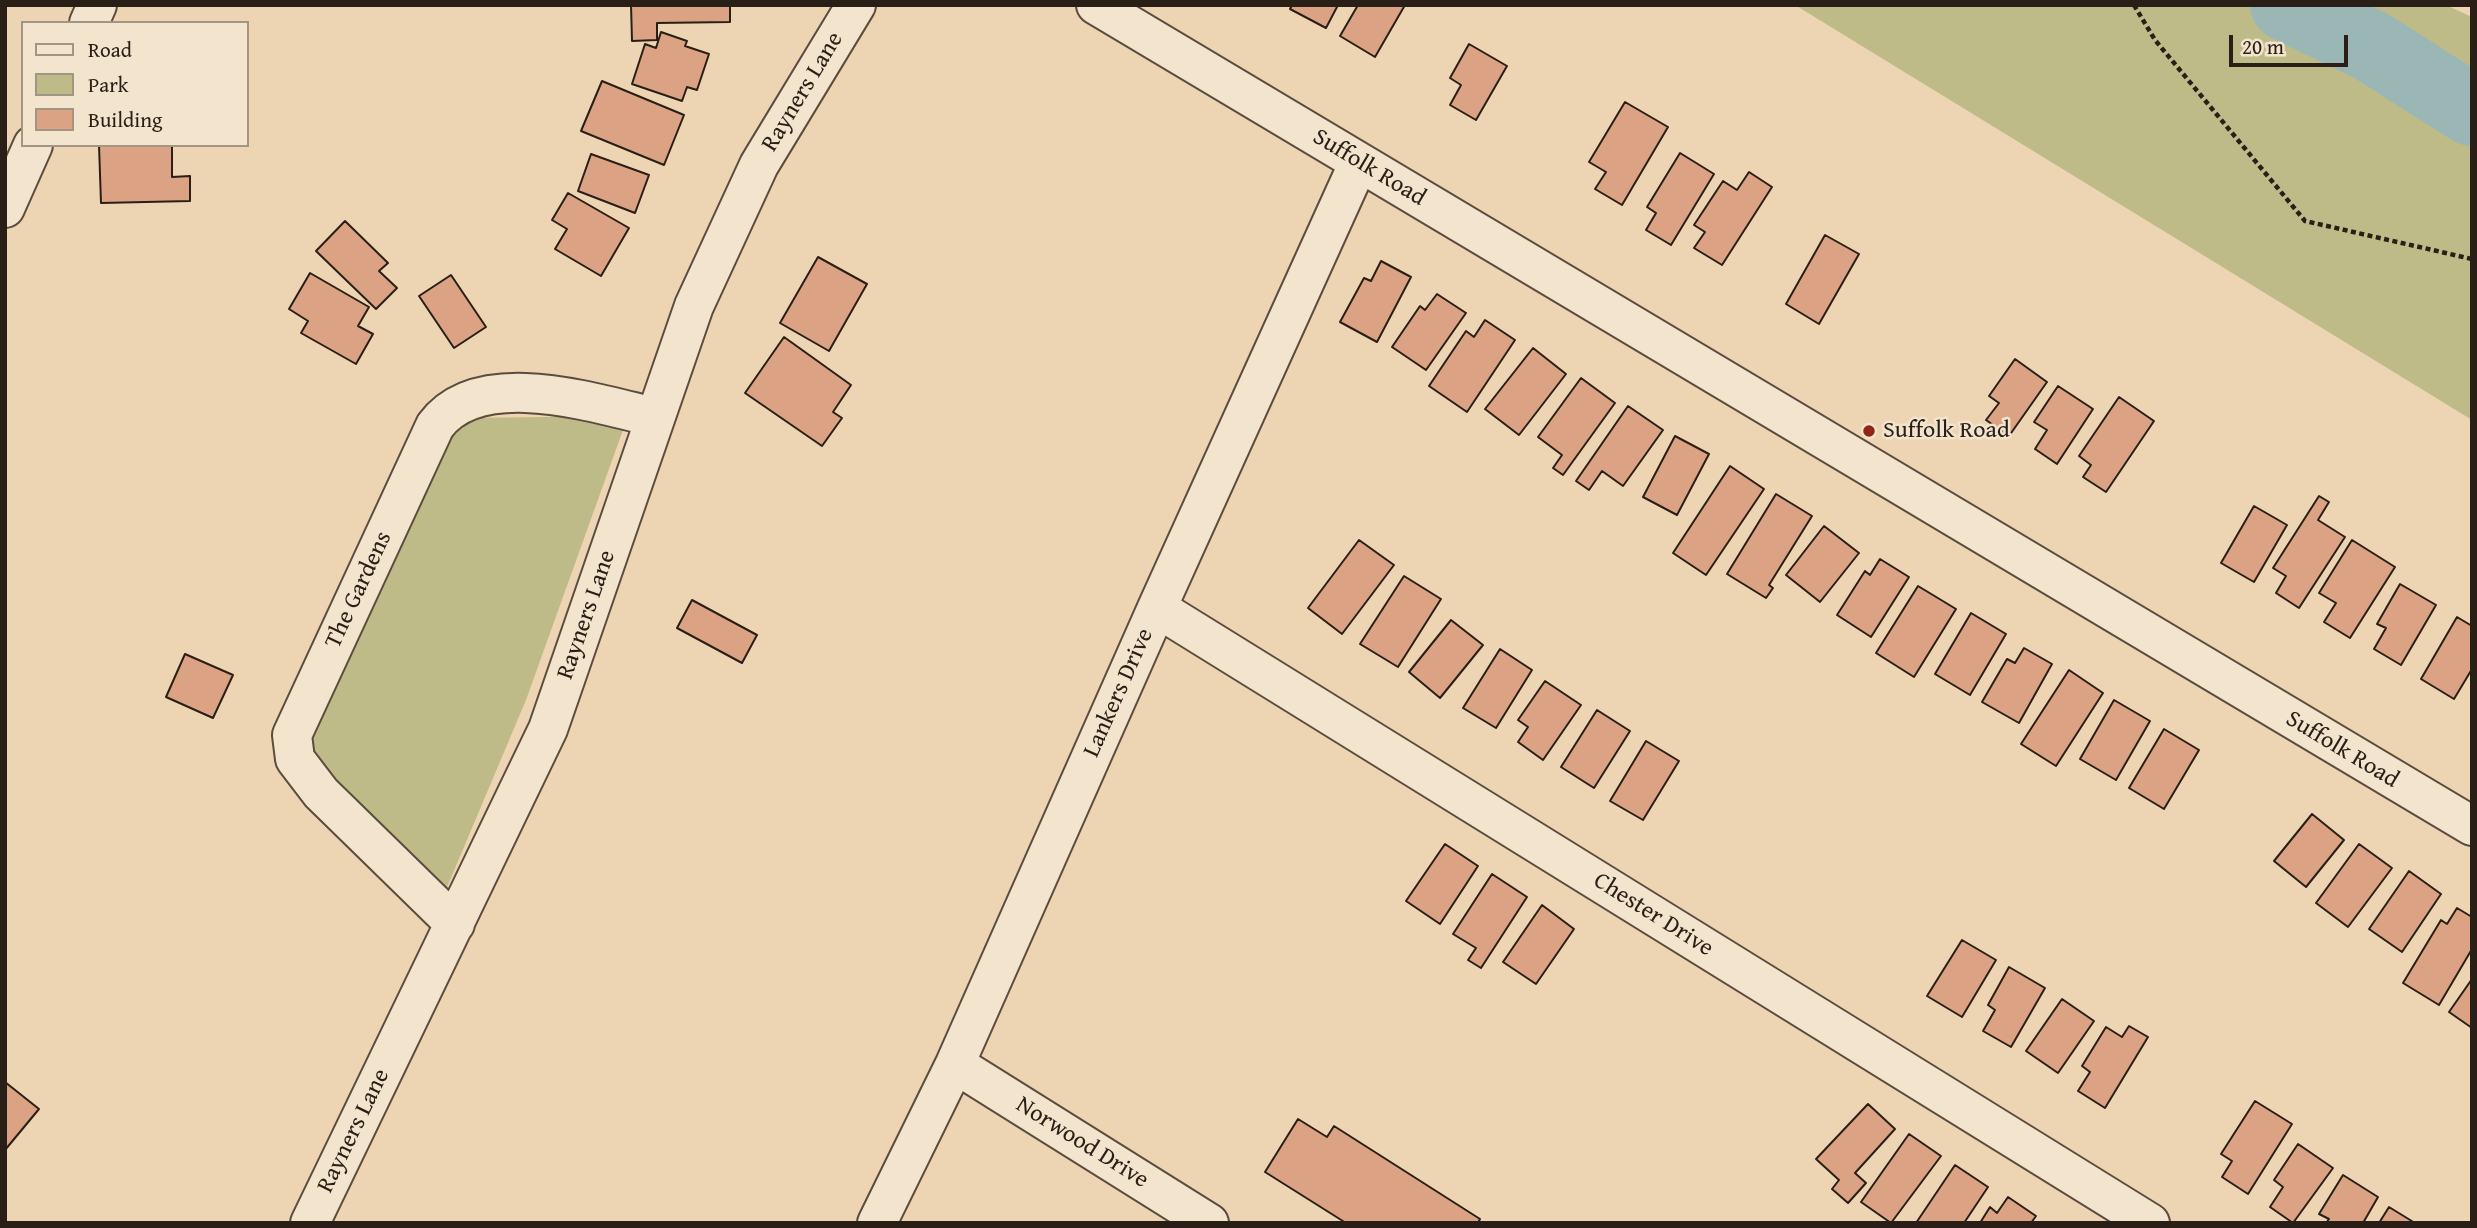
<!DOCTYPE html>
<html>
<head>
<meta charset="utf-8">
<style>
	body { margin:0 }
	#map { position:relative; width:2477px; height:1228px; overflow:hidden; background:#edd5b4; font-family:"Gentium Book Plus",serif }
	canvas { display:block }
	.frame { position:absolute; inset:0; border:7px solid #2a1f16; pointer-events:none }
	.legend { position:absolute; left:21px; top:21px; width:228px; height:126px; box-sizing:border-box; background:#f3e4ce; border:2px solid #a39584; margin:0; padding:9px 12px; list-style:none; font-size:21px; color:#2a1f16 }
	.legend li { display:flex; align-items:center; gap:14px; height:35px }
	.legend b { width:35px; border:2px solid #a39584 }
	.scale { position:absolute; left:2229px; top:35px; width:119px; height:32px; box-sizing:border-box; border:4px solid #2a1f16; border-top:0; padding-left:9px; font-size:21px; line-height:24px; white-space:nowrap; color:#2a1f16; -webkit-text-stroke:5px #f3e4ce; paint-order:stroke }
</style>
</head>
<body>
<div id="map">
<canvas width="2477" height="1228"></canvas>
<div class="frame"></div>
<ul class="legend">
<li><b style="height:9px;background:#f3e4ce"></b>Road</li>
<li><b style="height:19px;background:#bfbb88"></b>Park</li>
<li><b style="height:19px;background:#dba283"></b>Building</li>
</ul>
<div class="scale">20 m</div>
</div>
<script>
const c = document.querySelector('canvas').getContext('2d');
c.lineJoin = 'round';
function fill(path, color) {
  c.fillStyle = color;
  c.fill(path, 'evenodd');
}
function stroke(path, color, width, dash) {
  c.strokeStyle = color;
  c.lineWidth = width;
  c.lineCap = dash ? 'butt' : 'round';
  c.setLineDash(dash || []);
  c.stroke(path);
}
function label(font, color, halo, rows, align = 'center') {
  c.font = font + ' "Gentium Book Plus",serif';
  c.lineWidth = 5;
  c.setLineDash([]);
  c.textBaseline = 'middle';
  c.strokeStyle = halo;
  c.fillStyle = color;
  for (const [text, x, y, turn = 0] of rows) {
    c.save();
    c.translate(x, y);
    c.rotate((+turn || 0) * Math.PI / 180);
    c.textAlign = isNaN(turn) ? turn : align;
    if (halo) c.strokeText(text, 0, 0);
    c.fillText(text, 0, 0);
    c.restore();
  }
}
const green = new Path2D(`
	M1795,5H2446L2472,17V420Z
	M628,416L526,700L445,892L302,749L461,418Z`);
const river = new Path2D(`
	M2286,5L2371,46L2472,110`);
const building = new Path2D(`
	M631,5H730V22L657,23V40L632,41Z
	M1292,5H1338L1326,28L1290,9Z
	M1358,5H1405L1375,57L1340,36Z
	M661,32L687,41L685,46L709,54L697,90L687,87L682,101L632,84L645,44L656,48Z
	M1469,44L1507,66L1476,120L1450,105L1461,85L1450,78Z
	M602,81L684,115L664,165L581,131Z
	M1625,102L1668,127L1622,205L1595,189L1606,172L1589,162Z
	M99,145H172V177L190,176V201L101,203Z
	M1680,153L1714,174L1671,245L1646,230L1656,213L1647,207Z
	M591,154L649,175L635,213L578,191Z
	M1749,172L1772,187L1722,265L1694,248L1705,232L1694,225L1723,181L1737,190Z
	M568,193L629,228L601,276L555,249L567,229L552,220Z
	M345,221L388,263L379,271L397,288L376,309L316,251Z
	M1825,235L1859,254L1819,324L1786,304Z
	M818,257L867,284L829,351L780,323Z
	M1381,261L1411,277L1377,342L1340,322L1364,278L1371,281Z
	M310,273L369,307L358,326L373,334L356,364L301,333L308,321L289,309Z
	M451,275L486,327L454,348L419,296Z
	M1437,294L1466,313L1426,370L1392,347L1420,306L1425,310Z
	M1485,320L1515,340L1467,412L1429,386L1466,331L1474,337Z
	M784,337L851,385L833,412L842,418L822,446L745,393Z
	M1533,348L1566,374L1519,435L1485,409Z
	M2015,359L2047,382L2009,436L1986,420L1999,403L1989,396Z
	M1581,378L1615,403L1563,475L1553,468L1562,455L1538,437Z
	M2058,386L2093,409L2057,464L2035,449L2047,430L2034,422Z
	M2119,397L2154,421L2106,492L2083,477L2091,465L2079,456Z
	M1628,406L1663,430L1623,486L1602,471L1589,490L1576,481Z
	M1675,436L1709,454L1677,515L1643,497Z
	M1730,466L1764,489L1706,575L1673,553Z
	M1776,494L1812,516L1769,585L1773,588L1766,598L1727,574Z
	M2319,496L2329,502L2318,520L2345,537L2299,608L2276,593L2286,576L2273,568Z
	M2254,506L2287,525L2254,582L2221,563Z
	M1824,526L1859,553L1820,602L1786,575Z
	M1359,540L1394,565L1342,634L1308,608Z
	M2352,540L2395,567L2350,638L2324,622L2336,603L2319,593Z
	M1880,559L1909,577L1871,637L1837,615L1865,571L1870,575Z
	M1404,576L1441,599L1398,667L1360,644Z
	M2400,584L2436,605L2401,665L2374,649L2386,628L2377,624Z
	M1918,586L1956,609L1914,677L1876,653Z
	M692,600L757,635L742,663L677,628Z
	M1971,613L2006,634L1970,695L1935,674Z
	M2457,617L2472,626V669L2454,699L2421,679Z
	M1451,620L1483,645L1440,698L1409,672Z
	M2024,648L2052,664L2019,723L1982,702L2007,659L2015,663Z
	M1500,649L1532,670L1496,728L1463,708Z
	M185,654L233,675L213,718L166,697Z
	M2069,670L2103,693L2056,766L2021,744Z
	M1545,681L1581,705L1543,760L1518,742L1528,727L1518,720Z
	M2114,700L2150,721L2116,780L2080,759Z
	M1597,710L1630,731L1594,788L1561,767Z
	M2164,729L2199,750L2164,809L2129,788Z
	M1646,741L1679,761L1643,820L1610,801Z
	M2312,814L2344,840L2306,887L2274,861Z
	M1445,844L1478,866L1440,924L1406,901Z
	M2359,844L2392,868L2348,927L2316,903Z
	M2409,871L2441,894L2402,952L2369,929Z
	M1492,874L1527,897L1481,968L1468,960L1476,948L1453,934Z
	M1542,905L1574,929L1536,984L1503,962Z
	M2457,908L2472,917V949L2439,1005L2403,983L2441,920L2447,924Z
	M1962,940L1996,960L1962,1017L1927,996Z
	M2009,967L2045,988L2011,1047L1983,1031L1995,1010L1988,1005Z
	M2472,979V1028L2449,1012Z
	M2062,999L2094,1021L2058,1073L2026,1051Z
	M2129,1026L2148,1037L2105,1108L2078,1091L2090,1072L2082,1066L2106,1027L2122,1037Z
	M5,1082L39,1109L5,1150Z
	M2255,1101L2292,1124L2248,1194L2222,1177L2232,1161L2221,1154Z
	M1868,1104L1895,1129L1855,1173L1866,1183L1848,1203L1832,1189L1839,1180L1816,1159Z
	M1298,1119L1327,1137L1334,1126L1480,1219L1478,1223H1346L1265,1172Z
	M1909,1134L1941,1156L1891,1223L1861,1202Z
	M2298,1144L2333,1168L2293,1223L2270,1207L2283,1187L2274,1180Z
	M1955,1165L1988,1187L1964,1223H1916Z
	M2343,1175L2378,1197L2363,1223H2326L2329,1219L2319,1214Z
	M2008,1197L2036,1216L2031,1223H1980L1990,1207L1997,1213Z
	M2389,1207L2415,1223H2379Z`);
const path = new Path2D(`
	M2134,5L2155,40L2305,221L2472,259`);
const minor = new Path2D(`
	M1096,5L2472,826
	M89,23L97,5
	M5,208L33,145
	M1157,608L2150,1223
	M455,924L321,793L295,759L292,735L435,426C479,366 594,403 654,417
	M955,1064L1209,1223
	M310,1223L548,729L694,306L759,165L856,5
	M877,1223L955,1064L1157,608L1359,162`);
const markers = [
	[1869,431,7,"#8f2418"]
];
const streetNames = [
	["Rayners Lane",803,92,-59],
	["Suffolk Road",1369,168,31],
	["The Gardens",359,590,-65],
	["Rayners Lane",587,615,-71],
	["Lankers Drive",1119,693,-66],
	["Suffolk Road",2342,750,31],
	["Chester Drive",1653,915,32],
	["Rayners Lane",354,1131,-64],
	["Norwood Drive",1082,1143,32]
];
const poiNames = [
	["Suffolk Road",1883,431]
];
fill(green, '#bfbb88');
stroke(river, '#9bb7b5', 72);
fill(building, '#dba283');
stroke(building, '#2a1f16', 2);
stroke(minor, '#5b4c3e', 42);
stroke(path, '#2a1f16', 4.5, [5, 3.5]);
stroke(minor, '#f3e4ce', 38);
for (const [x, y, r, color] of markers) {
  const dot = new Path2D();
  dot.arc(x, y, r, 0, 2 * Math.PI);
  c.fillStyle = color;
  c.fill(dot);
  stroke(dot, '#f3e4ce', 2.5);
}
label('24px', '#2a1f16', '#f3e4ce', streetNames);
label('24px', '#2a1f16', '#f3e4ce', poiNames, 'left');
</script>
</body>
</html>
